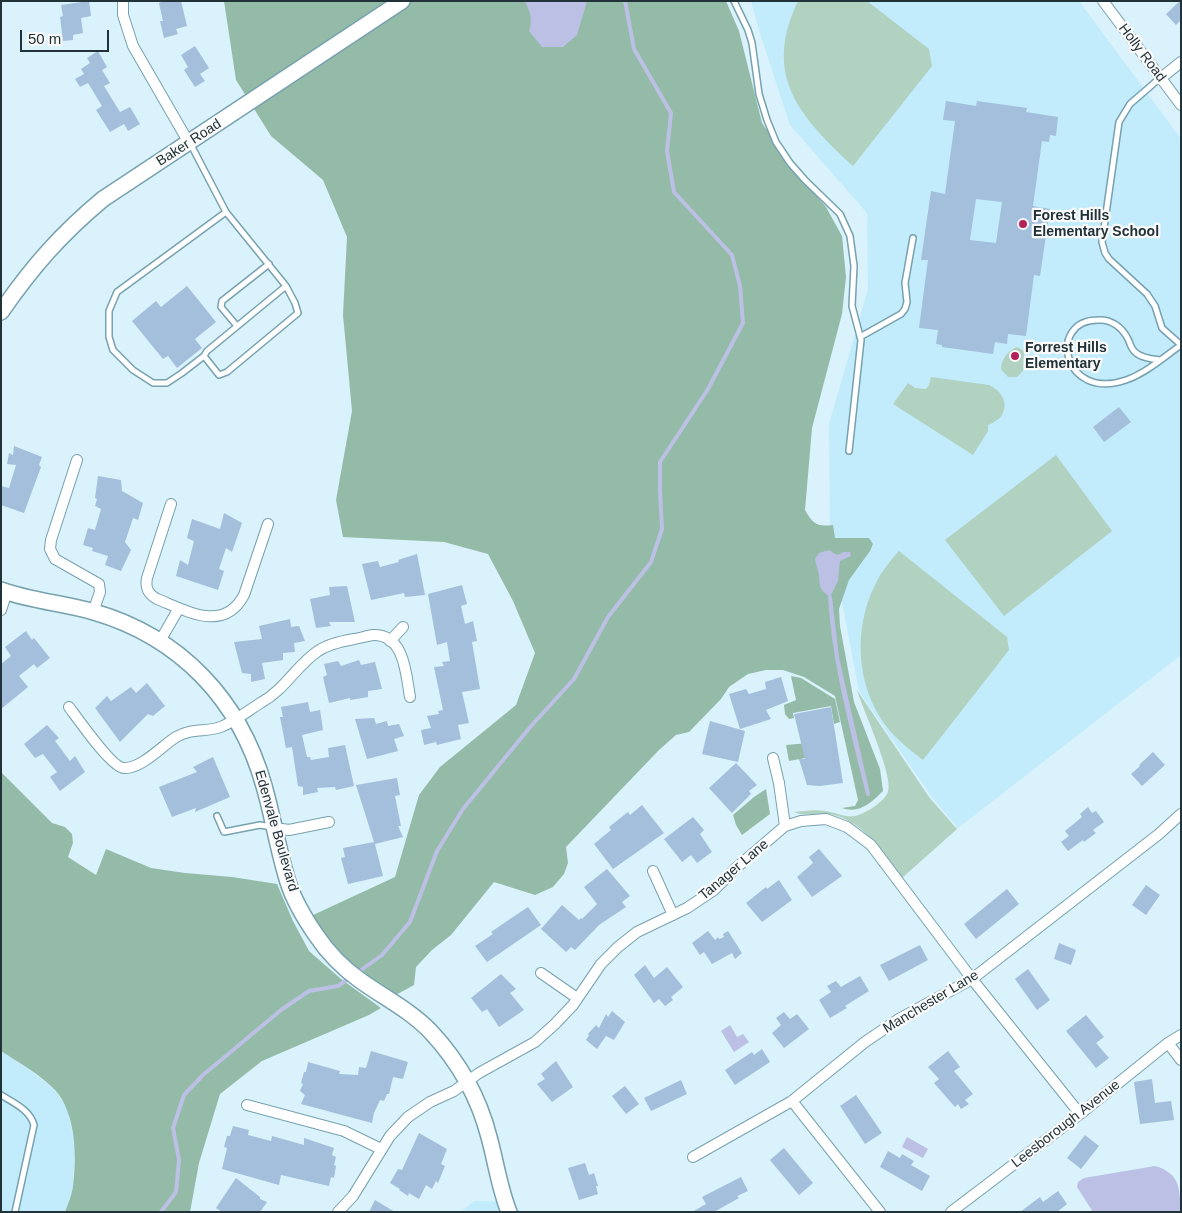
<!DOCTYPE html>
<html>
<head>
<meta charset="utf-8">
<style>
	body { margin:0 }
	#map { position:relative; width:1182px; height:1213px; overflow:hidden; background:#d9f2fb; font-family:Arial,sans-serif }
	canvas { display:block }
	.frame { position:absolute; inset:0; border:2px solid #213238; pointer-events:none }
	.scale { position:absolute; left:20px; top:30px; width:89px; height:22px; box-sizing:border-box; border:2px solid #213238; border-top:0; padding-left:6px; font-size:15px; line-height:18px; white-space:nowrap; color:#213238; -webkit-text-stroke:4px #fafafa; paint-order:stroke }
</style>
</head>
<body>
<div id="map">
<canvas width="1182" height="1213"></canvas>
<div class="frame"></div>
<div class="scale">50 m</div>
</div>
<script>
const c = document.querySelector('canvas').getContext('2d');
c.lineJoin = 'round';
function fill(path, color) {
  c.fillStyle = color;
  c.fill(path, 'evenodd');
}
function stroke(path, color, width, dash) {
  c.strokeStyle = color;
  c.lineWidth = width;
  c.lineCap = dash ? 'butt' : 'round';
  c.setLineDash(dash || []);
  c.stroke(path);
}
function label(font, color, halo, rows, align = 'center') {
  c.font = font + ' Arial,sans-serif';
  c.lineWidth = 4.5;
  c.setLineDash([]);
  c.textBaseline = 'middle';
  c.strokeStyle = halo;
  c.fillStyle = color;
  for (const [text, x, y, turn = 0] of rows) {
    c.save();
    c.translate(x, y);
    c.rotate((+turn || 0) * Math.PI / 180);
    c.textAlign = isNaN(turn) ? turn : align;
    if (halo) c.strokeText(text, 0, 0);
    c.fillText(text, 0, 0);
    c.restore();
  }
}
const built = new Path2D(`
	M751,1H1079L1181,139V655L958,828L931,796L859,691L830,540L829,424L868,289L867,213L790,125L759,30Z
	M1,1051L27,1068L54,1089L68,1110L75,1147L73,1187L65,1212H1Z
	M474,1201L505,1202L523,1212H461Z`);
const green = new Path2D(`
	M798,1H867L929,49L932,66L853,166C800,117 762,76 798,1Z
	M1017,347L1024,351L1023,371L1017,377H1008L1001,369C1001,360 1008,350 1017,347Z
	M931,377L989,385C1009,394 1011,417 988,425V431L973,455L893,404L908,383L915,388L926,389L929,385Z
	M1056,455L1112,531L1004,616L945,540Z
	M899,551L1007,637L1009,650L923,760C910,750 896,739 886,726C856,686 853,629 875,585C881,572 890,561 899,551Z
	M857,690L929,797L957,829L902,878C882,852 863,819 828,814C818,812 803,817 794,812C804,811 814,809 825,811C834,812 846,818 855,816C865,814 884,802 888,792C894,776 863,710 857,690Z`);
const forest = new Path2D(`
	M224,1H726L739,31L762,123L792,167L826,207L842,236L846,277L842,314L812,428L805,510C813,524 817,527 833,525L835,538H869L873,544L870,551L849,580L839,609L840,626L854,702L880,769L883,791C871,803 859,814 842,808L855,806L858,800L835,696L804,677L783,670H766L748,674L729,687L721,699L689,732L676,735L659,750L566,847L568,863L564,874L553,887L535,895L494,882L451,935L432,950L416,967L414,985L394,996L298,922L395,877L419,795L440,767L516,705L535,653L513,601L488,554L444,542L343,537L336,500L352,411L343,315L347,237L323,180L271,136L236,80Z
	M791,676L801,678L835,699L840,722L834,724L831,706L793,713L794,718L789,719L785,714L784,705L796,700Z
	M809,743L811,757L789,761L786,745Z
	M1,772L52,823L65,827L72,834L73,843L68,857L96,875L106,849L151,868L185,873L232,877L277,884L293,921L309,951L341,979L381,1008L369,1015L262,1061L220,1094L199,1163L190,1212H65C68,1203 72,1195 73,1186C77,1157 76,1113 55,1090C41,1075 18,1062 1,1051Z
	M766,789L770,814L742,835L736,825L733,815L754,797Z`);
const water = new Path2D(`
	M525,1H587L577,35L563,47H542L529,31C533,19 530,12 525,1Z
	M829,550L837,555L844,552H850L851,556L840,561L838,581L830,597C819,589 820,587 819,576C818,570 816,564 815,559L819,553Z
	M730,1025L737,1037L743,1034L749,1042L734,1052L721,1031Z
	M907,1137L928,1149L923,1158L902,1147Z
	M1155,1166C1181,1174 1179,1188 1181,1212H1093L1077,1187L1078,1182L1084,1178Z`);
const stream = new Path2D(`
	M830,597L837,658L868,794C852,729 834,664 830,597Z
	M357,973L382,955L410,922L437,851L463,809L531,726L574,679L608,617L651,562L662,529L660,491V462L708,389L743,323L740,286L732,255L674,192L667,151L671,113L634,49L625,1
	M161,1212L176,1192L179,1160L173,1128L184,1095L203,1075L281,1010L309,991L338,986L351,977`);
const building = new Path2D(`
	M89,1L91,16L81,18L83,33L73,35V40L63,41L60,17L63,16L61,5Z
	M164,1H181L187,26L176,29L178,34L164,38L160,21H163L159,3Z
	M1180,1L1181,20L1176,25L1166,14Z
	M195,46L209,68L200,74L205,81L195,87L184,70L188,67L181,55Z
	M98,51L107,67L102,70L110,83L104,86L120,112L130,107L140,124L128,131L124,124L110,132L96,110L102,106L88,83L80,87L75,79L84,74L81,69L90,63L87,58Z
	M946,101L976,106L977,101L1027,108L1026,112L1058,117L1056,136L1050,135L1049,142L1042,141L1033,206L1050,209L1040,276L1034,275L1026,336L1008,334L1007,344L995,342L993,354L942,347V345L936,344L938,330L919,328L928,260H921L931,191L945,194L955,121L943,120ZM976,199L1002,202L996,243L970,240Z
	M187,286L216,322L195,339L202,348L177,368L168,356L163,359L132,321L156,301L161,307Z
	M1119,407L1131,422L1104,442L1093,427Z
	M14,446L42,457L39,465L41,467L24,513L1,505V486L9,488L16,465L7,464L9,453L13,455Z
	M98,476L121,480L122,491L143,503L138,520L133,518L125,542L131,550L121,571L105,565L108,556L92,551L93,548L83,545L88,528L95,530L101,509L95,506L97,499L95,498Z
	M224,513L242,523L232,552L226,548L219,569L224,571L218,590L176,576L180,560L188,565L194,541L187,538L192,519L220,529Z
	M417,554L425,595L405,597L404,593L371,600L362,564L378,561L380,567L399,562L398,560Z
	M462,585L467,604L461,606L465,624L473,621L477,641L472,642L480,689L462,692L469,723L458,725L461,739L437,745L436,742L424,745L421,730L431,728L427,716L439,714L438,711L443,710L434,667L444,666L442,662L450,661L447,642L437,645L428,594Z
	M347,586L355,622H329L331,626L316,628L310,599L330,595L329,587Z
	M290,619L291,627L299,626L305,641L294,643L295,652L283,653V660L262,663L265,679L251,682V674L242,673L234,642L262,639L259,626Z
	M26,631L32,640L34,638L50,658L37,668L34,664L19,676L28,687L1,709V664L11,656L5,647Z
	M359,660L361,665L375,662L382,689L368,691V697L350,700V698L329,703L323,677L327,675L324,664L338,661L341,666Z
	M781,677L788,701L766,710L771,719L740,729L729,694L746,689L749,694L766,689L765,682Z
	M147,683L165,706L153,716L148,714L120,742L95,708L107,696L111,701L131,687L136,693Z
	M308,702L310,712L320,710L323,730L302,735L307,757H310L311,760L329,757L328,748L345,745L354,786L336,790L335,787L317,788L318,792L303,795V787L298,786L292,747L286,748L280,717H283L281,707Z
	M831,707L843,783L820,786L807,785L799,759H805L794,714Z
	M374,718L376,724L387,721L388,726L399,724L404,736L394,739L398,751L367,759L355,719Z
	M710,721L745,731L738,762L702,754Z
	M47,725L59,738L55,741L70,761L75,756L85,772L60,791L50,777L57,772L43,754L35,758L24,744Z
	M1153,752L1165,765L1142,786L1131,774L1140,766L1139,765Z
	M213,757L230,797L195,812L196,808L172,817L159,787L197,772L193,767Z
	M736,763L757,785L749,791L751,794L732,813L709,788Z
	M397,778L400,795L395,796L401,826H398L403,837L375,844L383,876L348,884L341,858L345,857L343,848L374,842L356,785Z
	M642,805L664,833L613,869L594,844L611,830L609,827L628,812L630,815Z
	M1088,807L1092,813L1096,811L1104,822L1093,830L1096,833L1084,842L1083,840L1068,851L1061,842L1069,836L1065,831L1082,817L1080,814Z
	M693,817L704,830L700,834L712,852L697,863L691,855L682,862L664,839Z
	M819,849L842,876L812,897L797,877L813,863L809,857Z
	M607,869L630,896L622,902L626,907L599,925L575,950L571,947L566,952L541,929L562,905L579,920L581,918L582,919L597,904L584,887Z
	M779,880L792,900L762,922L746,903L766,887L767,889Z
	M1146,885L1160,895L1146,915L1132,905Z
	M1007,889L1019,904L976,939L964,924Z
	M528,907L541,925L487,962L475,946L493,934L491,932L510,919Z
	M708,931L715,940L718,937L719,939L724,937L723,934L728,931L742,953L735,959L732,953L712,964L704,952L700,955L692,943Z
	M1059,943L1076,950L1071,965L1054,959Z
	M920,945L928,960L889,981L880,965Z
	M645,965L654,978L667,967L683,987L671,997L673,1000L665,1006L659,999L654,1003L634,975Z
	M1028,969L1050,1000L1037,1010L1015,979Z
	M501,974L516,989L510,993L524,1010L499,1027L487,1009L482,1012L471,998Z
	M860,976L869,991L845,1006L847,1008L830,1018L819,1000L831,992L827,986L836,981L841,987Z
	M612,1011L625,1022L614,1040L606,1036L597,1049L586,1040L589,1035L588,1034L596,1025L599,1028L606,1014L608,1017Z
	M784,1012L790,1019L797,1014L809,1029L784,1048L772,1033L781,1025L776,1018Z
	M1086,1015L1104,1037L1096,1043L1109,1058L1096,1068L1066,1031Z
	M762,1049L770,1062L735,1085L725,1070L752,1052L754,1055Z
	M371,1051L408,1062L403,1079L393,1077L389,1094H387L384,1101L380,1100L374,1113L372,1123L301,1104L305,1095L300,1091L303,1084L301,1083L304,1072H306L308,1062L340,1071L339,1074L358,1075L359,1067L366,1068Z
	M948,1051L960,1067L954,1071L973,1094L965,1100L969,1104L961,1109L958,1104L955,1107L934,1083L939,1079L928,1067Z
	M556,1061L573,1087L552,1102L537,1084L545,1079L541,1074Z
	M1152,1079L1155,1103L1171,1101L1174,1120L1140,1124L1134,1082Z
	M681,1080L687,1094L651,1111L644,1098Z
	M625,1086L639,1104L626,1114L612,1096Z
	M856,1095L882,1133L865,1144L840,1106Z
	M233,1126L249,1130L248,1135L271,1141L272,1136L304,1145V1138L334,1148L332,1155L336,1157L334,1165L336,1166L334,1178L331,1177L329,1186L281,1175L279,1185L222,1169L227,1148L224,1147L227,1136H230Z
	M419,1133L447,1149L441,1164L445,1166L438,1183L436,1181L432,1189L426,1185L419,1199L409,1193L408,1196L399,1190L400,1189L390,1183L398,1169L402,1170Z
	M1085,1135L1099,1146L1081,1169L1067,1158Z
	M784,1148L813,1183L799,1195L770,1160Z
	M888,1151L900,1158L902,1154L914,1161L911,1165L930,1176L922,1191L880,1167Z
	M585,1163L589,1175L594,1173L598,1186H596L598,1194L579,1200L568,1168Z
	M741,1177L748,1191L737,1196L739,1198L714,1212H692L706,1204L702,1197Z
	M236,1178L260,1197V1199L267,1202L260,1212H222L216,1208Z
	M1058,1191L1067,1204L1057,1212H1020L1040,1197L1043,1202Z
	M375,1200L395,1212H369Z`);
const lane = new Path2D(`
	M734,1L748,30L752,43L759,94L767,120L776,142L790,163L805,180L840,214L850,236L854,266L852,306L861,340L849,451
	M1160,78L1130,104L1119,122L1102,242L1105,253L1109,259L1147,294L1155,306L1162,328L1181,345
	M190,143L226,212L117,292L109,311V337L113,350L133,370L153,383H167L182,373L204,356L207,351L286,286L295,303L298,313L227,372L219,375L204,356
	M226,212L286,286
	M237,326L221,307L222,301L269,264
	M860,337L901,314L905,309L907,302L905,283L913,238
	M1160,360C1152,359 1141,358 1135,352C1131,349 1130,343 1128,339C1122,327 1111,319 1098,320C1047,320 1062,402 1126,380C1146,373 1164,357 1181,345
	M217,816L224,832L260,825L272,827
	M1,1095C14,1103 30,1110 34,1125L15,1212`);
const street = new Path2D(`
	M123,1V15L133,46L189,143
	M1103,1L1181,105
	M1161,78L1181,62
	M77,460L51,540L50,549L55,559L99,584L100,592L93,612
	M171,504L147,578C145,588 148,594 157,599C187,611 224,633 244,595L268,524
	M1,610L7,592
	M160,641L179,608
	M390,641L403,627
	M69,707C78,719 112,768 124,768C141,769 162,746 176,737C192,727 209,733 223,726C237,720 249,710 262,702C285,689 297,665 318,651C328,644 343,641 354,639C360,638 367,636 373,635C405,634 406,675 410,697
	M773,758L779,783L785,826
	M275,828L289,830L329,822
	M653,871L673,915
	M541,973L577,998
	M1168,1043L1181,1060
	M792,1101L880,1212
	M247,1105L344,1131L381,1149
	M693,1157L792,1101L865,1042L899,1019L972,979L1159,834L1181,814
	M338,1212L353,1196L390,1136L408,1117L430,1102L454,1091L479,1073L535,1042L555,1024L573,1005L601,964L618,947L637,932L687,908L714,890L736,868L785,826L801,821L826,819L847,827L871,845L972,979L1080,1114
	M951,1212L1080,1114L1168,1043L1181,1035`);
const secondary = new Path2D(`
	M1,312C32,267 61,234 103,199L402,1
	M1,590C31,601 63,603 94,612C180,637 240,700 264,786C273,817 278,850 288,882C294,901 305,919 316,935C328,953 344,969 361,981C385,998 411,1011 431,1032C458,1061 479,1098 489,1137C496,1162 499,1187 509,1212`);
const markers = [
	[1023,224,5,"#b02259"],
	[1015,356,5,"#b02259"]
];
const streetNames = [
	["Holly Road",1142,53,53],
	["Baker Road",189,143,-33],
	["Edenvale Boulevard",276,831,74],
	["Tanager Lane",734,870,-40],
	["Manchester Lane",931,1002,-31],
	["Leesborough Avenue",1066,1124,-38]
];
const poiNames = [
	["Forest Hills",1033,216],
	["Elementary School",1033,232],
	["Forrest Hills",1025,348],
	["Elementary",1025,364]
];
fill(built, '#c2ecfb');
fill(green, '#b1d1c1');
fill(forest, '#94bba8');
fill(water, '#bbc0e4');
stroke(stream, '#bbc0e4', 4);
fill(building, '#a3bfdb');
stroke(lane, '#77a1af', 8);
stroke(street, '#77a1af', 12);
stroke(secondary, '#77a1af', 18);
stroke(lane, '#fff', 5);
stroke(street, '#fff', 10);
stroke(secondary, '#fff', 15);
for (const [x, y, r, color] of markers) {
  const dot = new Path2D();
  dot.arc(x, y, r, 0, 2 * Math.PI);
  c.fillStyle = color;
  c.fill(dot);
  stroke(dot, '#fafafa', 2);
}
label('14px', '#213238', '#fafafa', streetNames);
label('bold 14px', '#213238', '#fafafa', poiNames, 'left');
</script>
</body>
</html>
